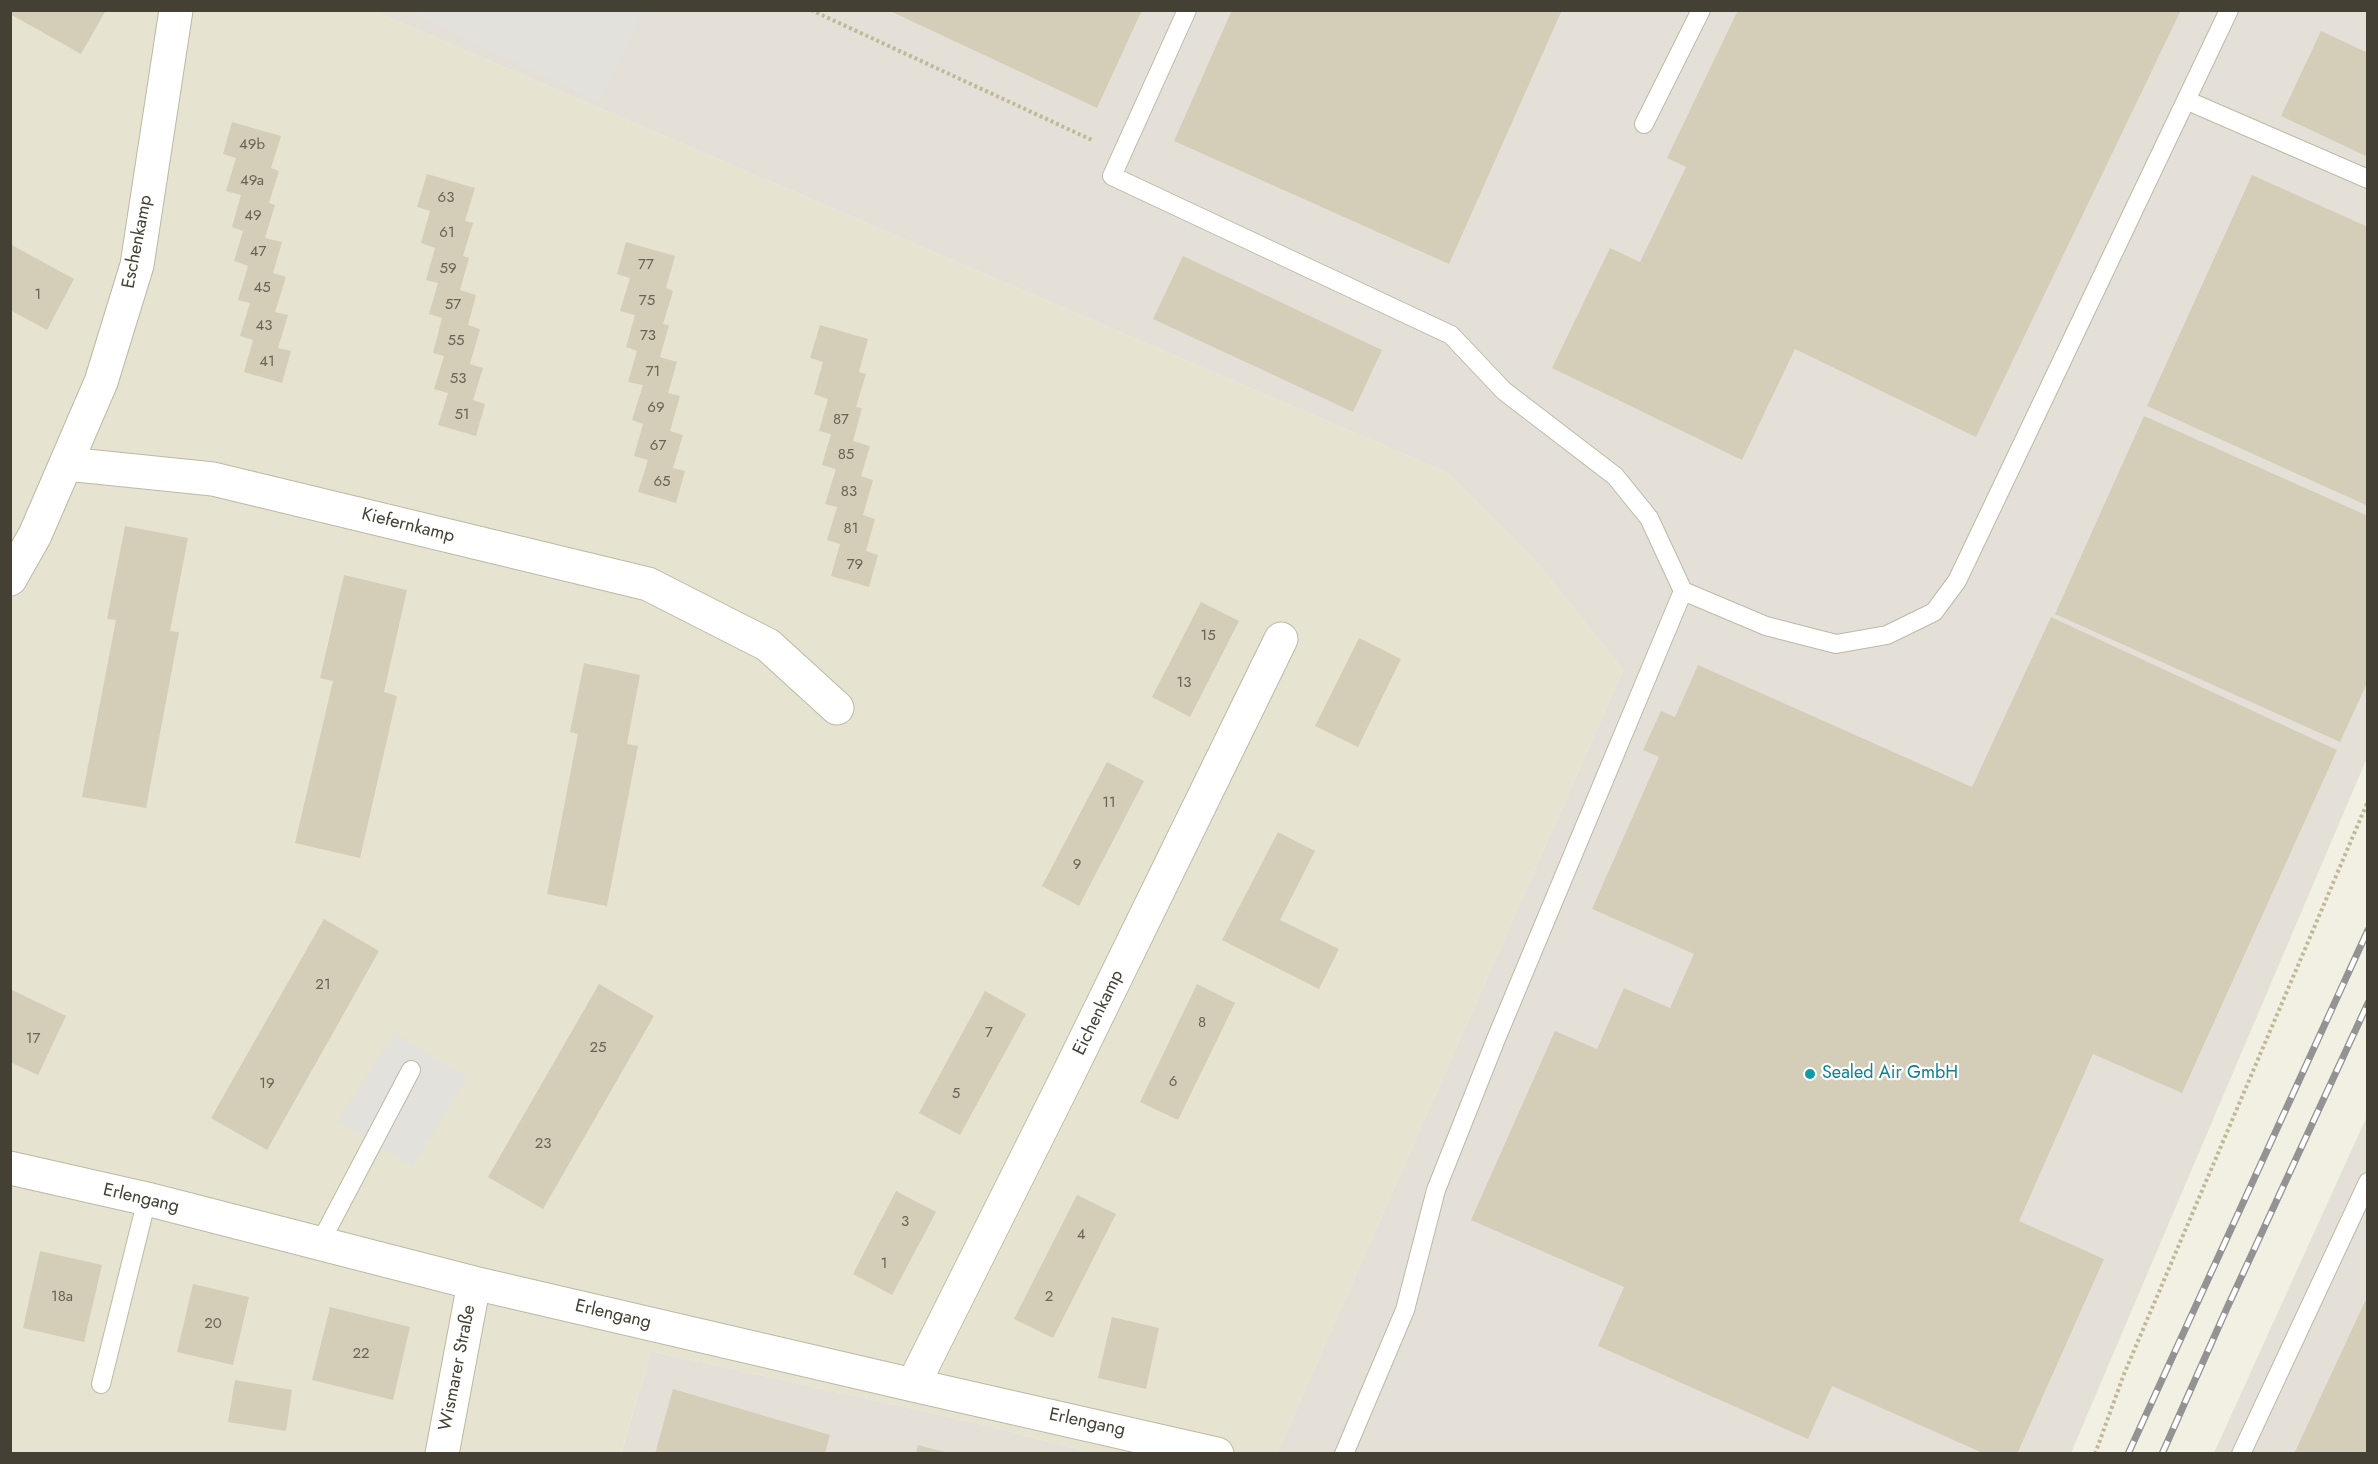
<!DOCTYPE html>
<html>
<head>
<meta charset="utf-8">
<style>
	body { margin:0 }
	#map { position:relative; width:2378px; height:1464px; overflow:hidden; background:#f2f0e3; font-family:Jost,sans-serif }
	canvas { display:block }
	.frame { position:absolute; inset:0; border:12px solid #444033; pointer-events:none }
</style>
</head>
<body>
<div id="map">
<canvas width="2378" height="1464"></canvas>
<div class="frame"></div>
</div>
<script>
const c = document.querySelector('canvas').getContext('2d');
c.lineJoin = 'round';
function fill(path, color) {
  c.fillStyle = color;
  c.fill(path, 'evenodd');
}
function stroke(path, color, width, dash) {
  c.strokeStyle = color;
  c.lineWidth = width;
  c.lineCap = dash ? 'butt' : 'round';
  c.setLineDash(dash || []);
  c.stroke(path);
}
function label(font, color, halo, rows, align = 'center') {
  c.font = font + ' Jost,sans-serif';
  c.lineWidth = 4.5;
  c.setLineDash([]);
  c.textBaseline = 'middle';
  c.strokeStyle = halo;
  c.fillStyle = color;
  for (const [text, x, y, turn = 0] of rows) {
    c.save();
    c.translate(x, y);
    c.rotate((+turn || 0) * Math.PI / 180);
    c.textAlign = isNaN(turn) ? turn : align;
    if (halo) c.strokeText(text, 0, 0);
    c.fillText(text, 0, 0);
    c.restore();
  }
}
const residential = new Path2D(`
	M10,11H374L1448,473L1539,565L1623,670L1277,1453H1092L977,1423L651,1351L621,1453H11Z`);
const industrial = new Path2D(`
	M374,11H2367V758L2071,1453H1277L1623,670L1539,565L1448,473Z
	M2367,1116V1453H2214Z
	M651,1351L977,1423L1092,1453L621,1454Z`);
const parking = new Path2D(`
	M408,11H643L599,102Z
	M394,1032L467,1078L412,1167L338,1121Z`);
const building = new Path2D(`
	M10,10H106L81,54L10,14Z
	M888,10H1142L1097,108Z
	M1232,10H1562L1449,264L1174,141Z
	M1738,10H2181L1976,437L1795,349L1742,460L1552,368L1610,248L1640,262L1686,167L1667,158Z
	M2321,31L2368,53V157L2281,116Z
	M232,122L281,136L271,168L279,171L269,203L275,205L265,238L282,242L273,273L286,277L275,312L288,315L278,348L291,351L282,383L244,372L253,340L240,336L250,303L238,300L248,266L234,261L243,231L232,227L241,195L226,191L236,158L223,154Z
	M427,174L475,188L465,221L473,223L463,256L469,258L460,290L476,295L468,325L480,329L470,364L483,368L473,400L485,404L476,436L438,425L448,393L434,389L444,356L433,353L442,318L429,314L438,283L426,280L435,248L421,243L430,211L417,207Z
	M2252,175L2368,227V506L2147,406Z
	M626,242L675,256L666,288L673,291L663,324L669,325L660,357L677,362L668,393L680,396L670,431L683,435L673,468L685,471L676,503L638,492L648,460L634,456L643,424L632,420L643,385L628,382L637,351L626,347L635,315L620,311L630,278L617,274Z
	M10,244L74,279L47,330L10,310Z
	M1183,256L1382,350L1353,412L1153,319Z
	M820,325L868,339L859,372L866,374L856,407L862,408L853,441L870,446L861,476L873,480L863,515L875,519L866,551L878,555L869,587L831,576L840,544L827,540L837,507L825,504L836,469L822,465L831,434L819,431L828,399L814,394L823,362L810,358Z
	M2144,416L2368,516V681L2340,742L2055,614Z
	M125,526L188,538L170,631L179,632L146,808L82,797L116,620L107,619Z
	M344,575L407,590L384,692L397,696L360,858L295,843L333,681L320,678Z
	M1201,602L1239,621L1190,717L1152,697Z
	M2051,617L2337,750L2182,1093L2093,1054L2019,1221L2104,1259L2017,1454H1985L1832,1386L1808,1439L1598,1346L1624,1287L1471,1220L1555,1031L1597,1049L1624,988L1670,1008L1694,954L1592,909L1659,757L1643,750L1661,711L1675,717L1698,665L1972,787Z
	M1359,638L1401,659L1358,747L1315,726Z
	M584,663L640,675L627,744L638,746L607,906L547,894L578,734L570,732Z
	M1107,762L1144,781L1079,906L1042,886Z
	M1278,832L1315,851L1280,920L1339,949L1319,989L1222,940Z
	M324,919L379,951L267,1150L211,1118Z
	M599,984L654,1016L543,1209L488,1177Z
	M1197,984L1235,1003L1178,1120L1140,1102Z
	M10,989L66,1016L38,1075L10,1062Z
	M985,991L1026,1014L960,1135L919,1113Z
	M896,1191L936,1212L892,1295L853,1274Z
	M1077,1195L1116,1214L1053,1338L1014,1319Z
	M40,1251L102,1265L84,1342L23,1328Z
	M193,1284L249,1297L233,1365L177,1352Z
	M2368,1295V1454H2294Z
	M330,1307L410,1327L393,1400L312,1380Z
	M1112,1317L1159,1328L1146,1389L1098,1378Z
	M235,1380L292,1390L286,1431L228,1422Z
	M673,1389L830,1435L825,1454H655Z
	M918,1445L948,1453V1454H916Z`);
const path = new Path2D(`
	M811,10L1094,141
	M2095,1454L2124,1374L2368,801`);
const service = new Path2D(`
	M1187,10L1112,176L1451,335L1504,391L1615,476L1649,518L1683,591L1766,626L1836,644L1887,635L1934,612L1957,581L2229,10
	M2188,101L2368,179
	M1644,124L1701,10
	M320,1243L411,1070
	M101,1384L147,1199
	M1344,1454L1405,1310L1436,1190L1496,1039L1683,591
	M2241,1454L2368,1182`);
const minor = new Path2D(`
	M67,464L213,479L648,584L768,645L837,708
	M10,579L35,535L101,382L137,265L176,10
	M10,1168L147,1199L474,1283L913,1385L1217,1454
	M913,1385L1070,1071L1281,639
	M442,1454L474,1283`);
const rail = new Path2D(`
	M2128,1454L2368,930
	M2162,1454L2227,1308L2368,1003`);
const markers = [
	[1810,1074,6,"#0f9aa8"]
];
const numberNames = [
	["49b",252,145],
	["49a",252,181],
	["63",446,198],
	["49",253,216],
	["61",447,233],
	["47",258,252],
	["77",646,265],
	["59",448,269],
	["45",262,288],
	["1",38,295],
	["75",647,301],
	["57",453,305],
	["43",264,326],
	["73",648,336],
	["55",456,341],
	["41",267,362],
	["71",653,372],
	["53",458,379],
	["69",656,408],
	["51",462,415],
	["87",841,420],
	["67",658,446],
	["85",846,455],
	["65",662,482],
	["83",849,492],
	["81",851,529],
	["79",855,565],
	["15",1208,636],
	["13",1184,683],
	["11",1109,803],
	["9",1077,865],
	["21",323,985],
	["8",1202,1023],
	["7",989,1033],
	["17",33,1039],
	["25",598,1048],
	["6",1173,1082],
	["19",267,1084],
	["5",956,1094],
	["23",543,1144],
	["3",905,1222],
	["4",1081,1235],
	["1",884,1264],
	["18a",62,1297],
	["2",1049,1297],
	["20",213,1324],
	["22",361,1354]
];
const streetNames = [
	["Eschenkamp",138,242,-79],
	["Kiefernkamp",408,526,14],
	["Eichenkamp",1099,1013,-64],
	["Erlengang",141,1199,13],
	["Erlengang",613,1315,13],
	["Wismarer Straße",458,1368,-79],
	["Erlengang",1087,1423,12]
];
const cultureNames = [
	["Sealed Air GmbH",1822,1074]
];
fill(residential, '#e6e3d0');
fill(industrial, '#e4e0d8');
fill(parking, '#e2e1db');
fill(building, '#d4ceb8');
stroke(service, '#bdb9a5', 20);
stroke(minor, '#bdb9a5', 35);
stroke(path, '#c0b896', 4, [3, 3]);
stroke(service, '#fff', 18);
stroke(minor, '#fff', 33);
stroke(rail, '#939393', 7);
stroke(rail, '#fff', 4.5, [14]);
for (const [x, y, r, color] of markers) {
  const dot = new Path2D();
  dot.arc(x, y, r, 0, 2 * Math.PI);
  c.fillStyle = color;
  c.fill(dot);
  stroke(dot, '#fff', 2);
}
label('15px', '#686454', null, numberNames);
label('18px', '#444033', '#fff', streetNames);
label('18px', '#0d838f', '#fff', cultureNames, 'left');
</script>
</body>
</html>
